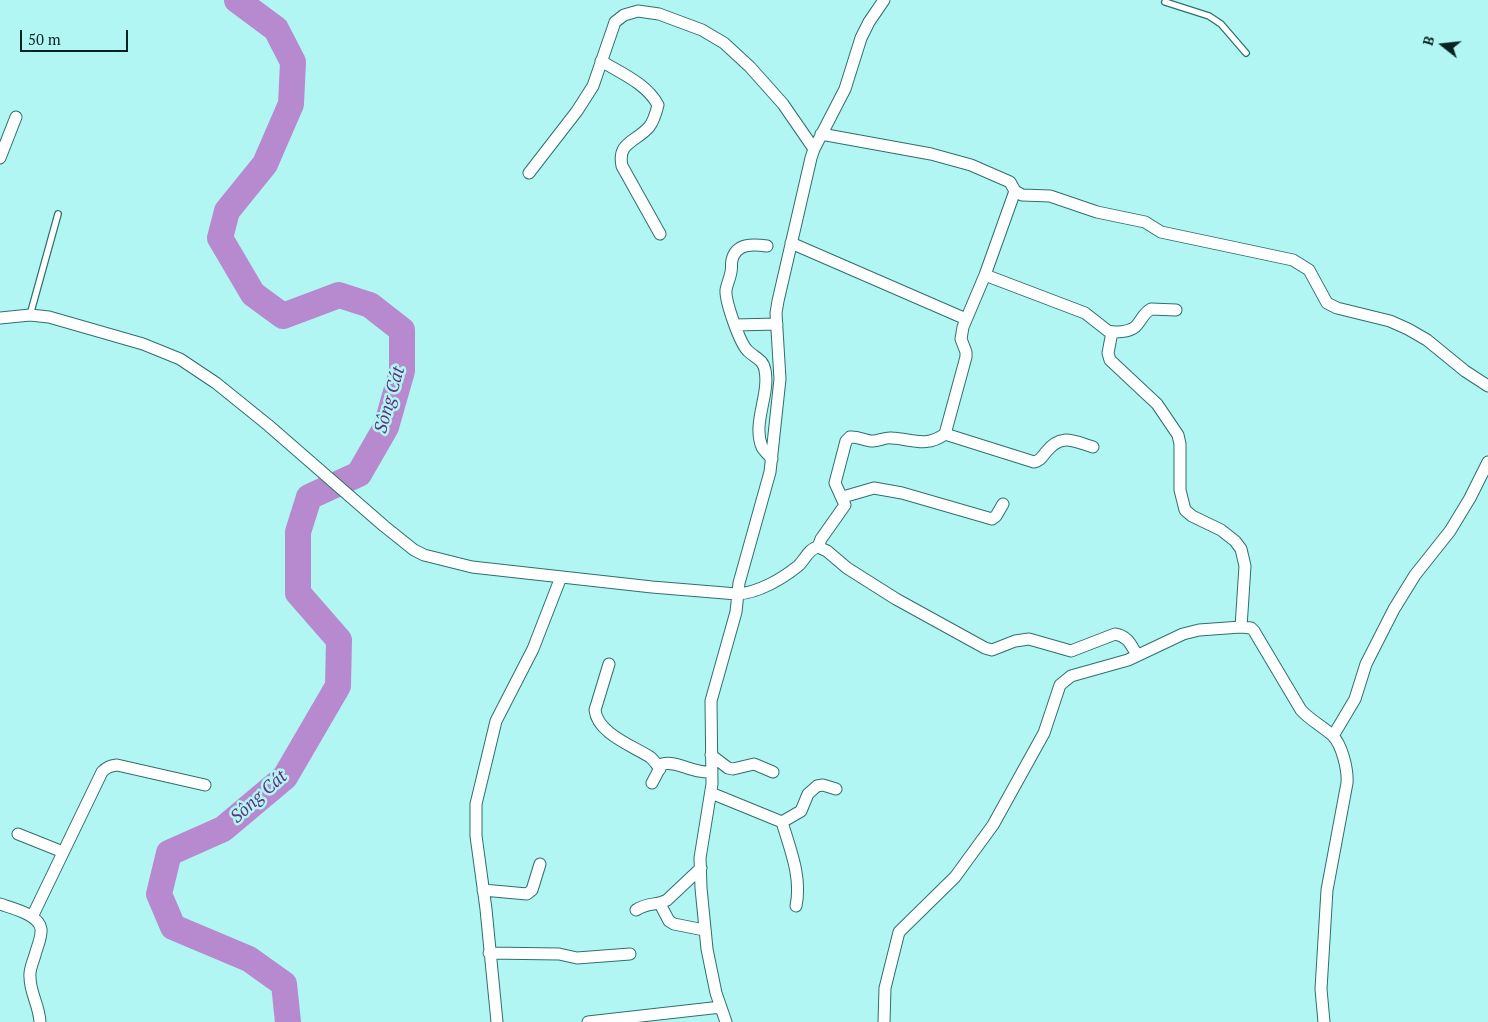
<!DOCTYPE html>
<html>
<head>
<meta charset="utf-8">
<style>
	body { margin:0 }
	#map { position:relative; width:1488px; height:1022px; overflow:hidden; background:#b2f6f3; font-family:"PT Serif",serif }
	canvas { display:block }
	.north { position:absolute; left:1418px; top:20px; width:50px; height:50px; -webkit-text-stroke:4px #b2f6f3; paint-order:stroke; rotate:286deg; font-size:14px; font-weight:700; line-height:20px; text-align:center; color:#062322 }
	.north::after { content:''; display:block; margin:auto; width:18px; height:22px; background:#062322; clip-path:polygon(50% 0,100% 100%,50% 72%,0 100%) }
	.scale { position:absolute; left:20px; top:30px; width:108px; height:22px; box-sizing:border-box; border:2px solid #062322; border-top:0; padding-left:6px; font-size:15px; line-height:18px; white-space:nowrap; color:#062322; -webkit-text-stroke:4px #b2f6f3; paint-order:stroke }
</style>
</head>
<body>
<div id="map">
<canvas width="1488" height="1022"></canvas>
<div class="north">B</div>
<div class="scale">50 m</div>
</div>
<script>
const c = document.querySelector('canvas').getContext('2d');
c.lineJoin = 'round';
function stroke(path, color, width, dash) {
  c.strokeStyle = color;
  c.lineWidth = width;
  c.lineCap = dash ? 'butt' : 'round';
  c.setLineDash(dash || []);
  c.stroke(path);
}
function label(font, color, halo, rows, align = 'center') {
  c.font = font + ' "PT Serif",serif';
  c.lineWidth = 5;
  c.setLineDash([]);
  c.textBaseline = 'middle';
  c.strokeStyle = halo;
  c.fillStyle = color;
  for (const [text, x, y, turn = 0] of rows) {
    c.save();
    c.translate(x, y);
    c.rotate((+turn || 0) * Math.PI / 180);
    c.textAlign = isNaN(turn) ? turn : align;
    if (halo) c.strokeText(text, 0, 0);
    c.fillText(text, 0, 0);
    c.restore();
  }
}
const river = new Path2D(`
	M237,0L276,29L293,62L291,104L265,164L227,211L220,238L253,294L283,316L339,295L370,305L402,330V371L386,427L359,474L309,497L298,532V593L339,640L338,686L285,777L223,829L169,853L159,894L173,927L249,959L284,984L288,1022`);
const service = new Path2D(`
	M1166,0L1165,2L1209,16L1221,24L1246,53
	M30,315L58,214`);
const minor = new Path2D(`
	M601,61C621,73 647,84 658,105C656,113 654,121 649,127C636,142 617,142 622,166L660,234
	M821,134L931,154L971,165L1010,182L1015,191L1022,195L1050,196L1097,212L1145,222L1161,232L1293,260L1309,270L1327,303L1337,308L1390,321L1408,329L1427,340L1465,371L1488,386
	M0,158L16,117
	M529,173L577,111L593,86L615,22L624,15L638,11L659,14L702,30L724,43L750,67L783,104L814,149
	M791,243L966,319
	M767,246C753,244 736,243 732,260C731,264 732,268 731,272C730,278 727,284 726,290C725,301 740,344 748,351C755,358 763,359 765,370C770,395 752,423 762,447C764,451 769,455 772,459
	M985,275L1085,313L1108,331C1115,333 1129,332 1135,327C1141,322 1143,313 1151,309L1176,310
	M0,318L30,315L49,317L143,344L180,359L216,383L268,425L384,526L414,550L424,555L472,567L652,587L737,594C758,593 782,579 798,566C805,560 808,549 818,547L827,551L847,568L896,599L985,648L992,650L1015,641L1029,639L1071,651L1115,634C1128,636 1131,645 1137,655
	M735,325L777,324
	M1112,332L1108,353L1110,360L1157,404L1178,435L1180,444V490L1185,510L1192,516L1221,530L1235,541L1241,549L1245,566L1241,627
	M945,434L1034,462C1040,461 1042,457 1046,452C1061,433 1073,441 1093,447
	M843,497L874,488L902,493L992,519L996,516L1003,504
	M818,547L821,539L845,505L835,483L846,441L850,437C858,436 865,441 873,441C879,441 885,437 892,438C912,439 926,448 945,434L966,357V352L961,339L963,327L985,275L1015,191
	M609,664L595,710C597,733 633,746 650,757C654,760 657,765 660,769
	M1333,736L1355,699L1366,664L1394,609L1415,575L1450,531L1470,498L1488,462
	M711,755L728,768L733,769L754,764L773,772
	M652,783L662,764C675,761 686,769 699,771C703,772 707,772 711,772
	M711,793L782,822L801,811L808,794L817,786L823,785L836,789
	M782,822C790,849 802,877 796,906
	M18,834L63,852
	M483,890L527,894L532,890L540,864
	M0,904C11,908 39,914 41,929C42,937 37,947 35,955C33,962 29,970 30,977C30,993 39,1005 40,1022
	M660,904L669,921L674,924L704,930
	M636,910C648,902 656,906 667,900L701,868
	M32,917L102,772C107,767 110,766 117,765L205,785
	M489,953L559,954L577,958L630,954
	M497,1022L486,909L476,836V804L496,721L533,649L561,577
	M588,1022L721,1007
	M726,1022L716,993L707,949L701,888L700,858L712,784L711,701L736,612L739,583L770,472L780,379L776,313L778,301L811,158L814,149L845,89L861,38L869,22L884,0
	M884,1022L885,988L899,932L955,877L993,825L1044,733L1060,685L1071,676L1128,660L1183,634L1199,630L1241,627L1251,628L1254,631L1301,710C1310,720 1322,726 1332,735C1342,744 1348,770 1347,783L1327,890L1321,989L1324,1022`);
const waterNames = [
	["Sông Cát",390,400,-74],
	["Sông Cát",259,797,-42]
];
stroke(river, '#b78ad0', 26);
stroke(service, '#2d706e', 8);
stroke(minor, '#2d706e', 13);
stroke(service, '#fff', 5.5);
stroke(minor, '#fff', 11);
label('italic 18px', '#652e81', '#b2f6f3', waterNames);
</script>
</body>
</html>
